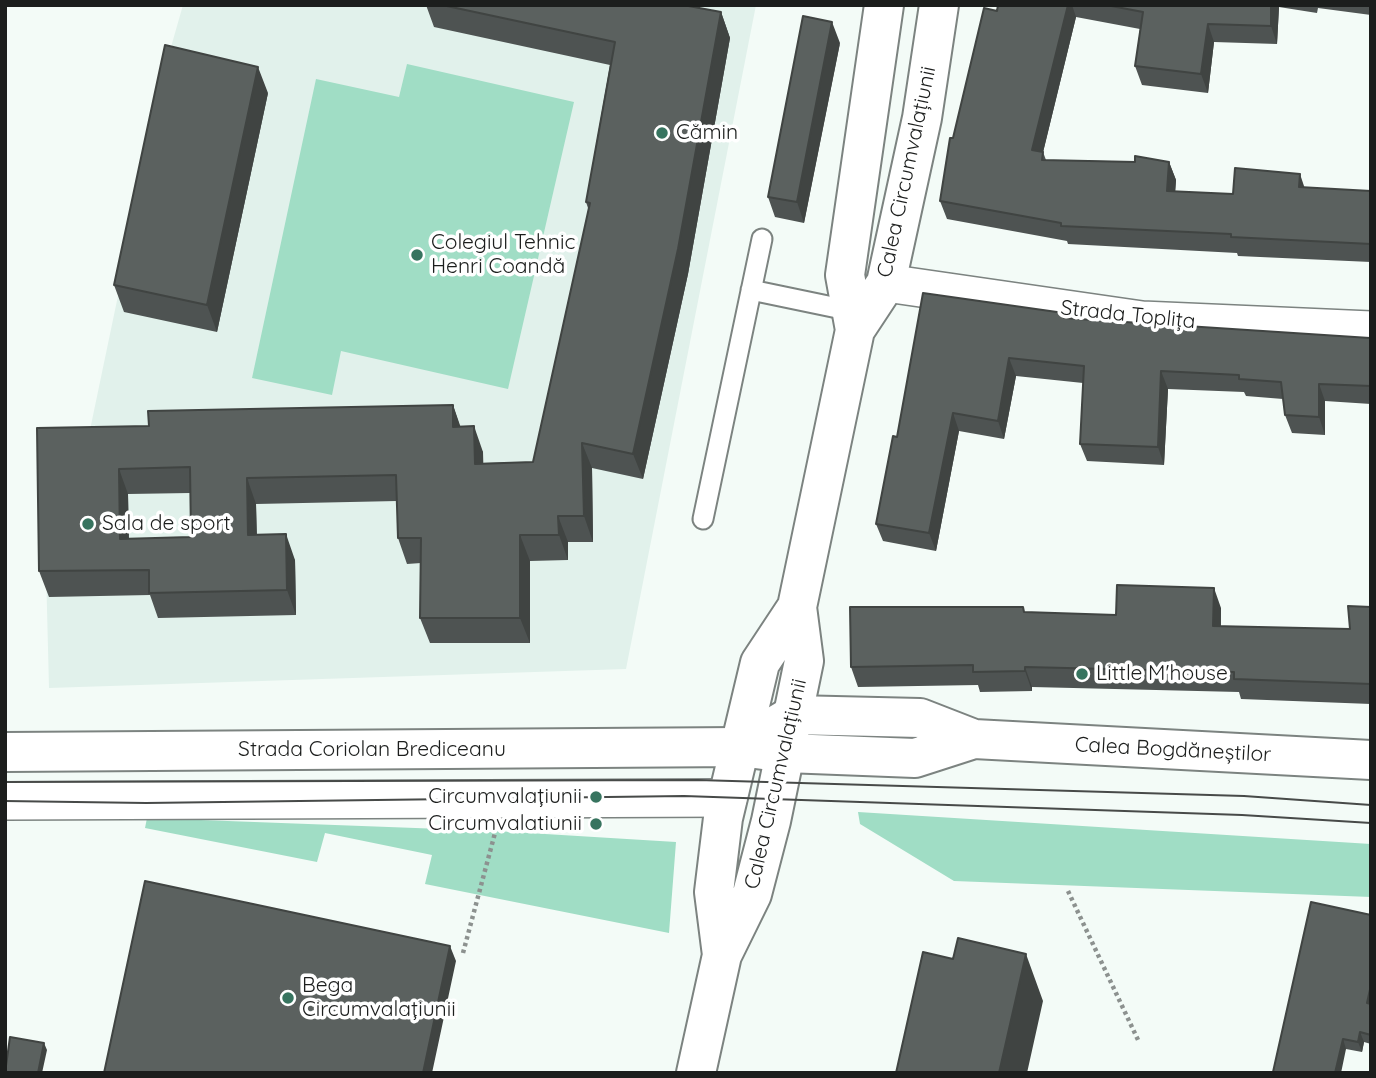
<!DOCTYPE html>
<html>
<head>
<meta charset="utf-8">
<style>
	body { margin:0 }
	#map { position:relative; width:1376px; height:1078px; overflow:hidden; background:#f3fbf7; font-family:Quicksand,sans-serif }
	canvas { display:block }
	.frame { position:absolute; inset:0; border:7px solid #1c1e1d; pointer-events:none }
</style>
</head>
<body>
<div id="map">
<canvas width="1376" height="1078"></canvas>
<div class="frame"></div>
</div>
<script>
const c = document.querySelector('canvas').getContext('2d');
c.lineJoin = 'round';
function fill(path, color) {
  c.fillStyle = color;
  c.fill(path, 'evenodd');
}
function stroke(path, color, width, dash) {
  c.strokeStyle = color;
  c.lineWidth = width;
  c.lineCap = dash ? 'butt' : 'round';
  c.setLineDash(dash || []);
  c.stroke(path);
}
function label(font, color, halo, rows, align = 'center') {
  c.font = font + ' Quicksand,sans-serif';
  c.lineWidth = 7;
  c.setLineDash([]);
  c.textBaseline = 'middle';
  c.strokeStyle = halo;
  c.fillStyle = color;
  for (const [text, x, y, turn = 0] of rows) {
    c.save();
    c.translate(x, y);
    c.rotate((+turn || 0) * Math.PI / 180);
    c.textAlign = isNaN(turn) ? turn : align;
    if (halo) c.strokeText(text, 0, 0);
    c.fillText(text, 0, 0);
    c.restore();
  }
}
const built = new Path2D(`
	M183,5H756L626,669L49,688L43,451L86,449L167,61Z`);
const green = new Path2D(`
	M407,64L574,102L508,389L341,351L332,395L252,378L316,79L399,97Z
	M858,812L1371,844V897L954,881L860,824Z
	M147,818L496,831L676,842L669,933L425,884L432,855L325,833L317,862L145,828Z`);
const path = new Path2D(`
	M1068,891L1139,1042
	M463,953L495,833`);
const lane = new Path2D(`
	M751,290L852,311
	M703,519L762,239`);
const street = new Path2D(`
	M886,283L1142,320L1371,330
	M5,801L728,798`);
const secondary = new Path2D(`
	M766,731L793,715L920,718L974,739L1371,760
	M5,752L740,747L786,753L915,758L974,739`);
const primary = new Path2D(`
	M855,330L845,275L884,5
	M722,955L714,892L723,818L760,663L797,607
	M696,1073L722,955L752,894L771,821L804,661L797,607L855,330L886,283L922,118L939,5`);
const tram = new Path2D(`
	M5,782L698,780L1244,796L1371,805
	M5,801L146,803L684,796L1242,815L1371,823`);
const wall = new Path2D(`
	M426,5H683L721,12L730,38L688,274L643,479L592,468L593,542H568V560L530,561V643H430L420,618L421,563L407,564L398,538L397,501L256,504L257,535L295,560L296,615L158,618L150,595L49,597L39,571L149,426L453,405L460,427L483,452V463L533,462L589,211L586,202L610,65L434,27ZM190,493L191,537L129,539L128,494Z
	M998,5H1371V15L1318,8L1317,13L1279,7L1277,44L1214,42L1208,93L1142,85L1135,66L1140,29L1076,17L1043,152L1046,160L1169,162L1176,180L1175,192L1233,194L1305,188L1371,191V262L1238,256L1237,253L1068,244L1067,241L947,219L940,201L953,138L997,11Z
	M840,43L804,223L775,217L768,197Z
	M268,93L217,332L124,312L114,285Z
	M1064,313L1066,318L1370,338L1371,341V404L1325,401V435L1292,433L1285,415L1283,399L1246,396L1244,392L1168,389L1164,465L1087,461L1080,444L1083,383L1016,376L1004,439L959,431L936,551L883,541L876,524L897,437Z
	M1371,607V704L1241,699L1239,692L1032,687V691L980,692L978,685L858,687L851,667L1025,613L1116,615L1221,608V626L1350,629Z
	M1371,915V1044L1364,1042L1362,1052L1346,1049L1273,1073Z`);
const shadedWall = new Path2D(`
	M1068,5H1072L1076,17L1039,169L1032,150Z
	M1271,5H1278L1279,7L1277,44L1271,26Z
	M721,12L730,38L688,274L643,479L633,454Z
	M832,22L840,43L804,223L797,202Z
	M1208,24L1214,42L1208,93L1201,74Z
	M258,67L268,93L217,332L207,305Z
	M1169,162L1176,180L1174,210L1167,191Z
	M1300,174L1306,192L1299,187Z
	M1009,358L1016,376L1004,439L998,421Z
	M1161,371L1168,389L1164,465L1158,447Z
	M1319,384L1325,401V435L1319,417Z
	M453,405L462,431L453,427Z
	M953,413L959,431L936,551L929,533Z
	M474,426L483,452L484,489L475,464Z
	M582,443L592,468L593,542L584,516Z
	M119,469L128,494L129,564L120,539Z
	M247,478L256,504L257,561L248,535Z
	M558,516L568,542V560L559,535Z
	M286,534L295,560L296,615L287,590Z
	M520,535L530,561V643L520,618Z
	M1214,588L1221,608L1220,646L1213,626Z
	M1025,667L1032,687V691L1025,671Z
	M450,946L456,961L432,1073H423Z
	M1026,954L1043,1001L1027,1073H999Z
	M1371,985V1011L1367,1003Z
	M1360,1032L1364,1042L1362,1052L1358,1042Z
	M1343,1039L1346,1049L1341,1073H1335Z
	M44,1043L47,1050L42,1073H38Z`);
const building = new Path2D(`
	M442,5H683L721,12L678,249L633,454L582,443L584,516H558L559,535H520V618H420L421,538H398L396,475L247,478L248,535L286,534L287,590L149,593V570L39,571L37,428L149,426L148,411L453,405V427L474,426L475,464L533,462L590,203L586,202L615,42ZM190,467L191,537L120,539L119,469Z
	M998,5H1068L1032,150L1043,152L1042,160L1135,162V156L1169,162L1167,191L1233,194L1235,168L1300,174L1299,187L1371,191V244L1231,237V234L1061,226V223L940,201L950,138H953L984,8L997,11Z
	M1106,5H1271V26L1208,24L1201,74L1135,66L1143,12Z
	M803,16L832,22L797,202L768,197Z
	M165,45L258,67L207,305L114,285Z
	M923,293L1064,313V318L1370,338L1371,342V386L1319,384V417L1285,415L1281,382L1239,379V375L1161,371L1158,447L1080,444L1084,366L1009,358L998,421L953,413L929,533L876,524L893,436L897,437Z
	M1117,585L1214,588L1213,626L1350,629L1348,606L1371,607V684L1234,679V672L1025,667V671L973,672V665L851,667L850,607H1023L1024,612L1116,615Z
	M145,881L450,946L423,1073H104Z
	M1311,902L1371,915V985L1367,1003L1371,1004V1035L1360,1032L1358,1042L1343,1039L1335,1073L1273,1072Z
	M958,938L1026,954L999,1073H896L923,952L953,959Z
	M10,1037L44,1043L38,1073H5Z`);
const markers = [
	[662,133,7,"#37745f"],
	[417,255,7,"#37745f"],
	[88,524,7,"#37745f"],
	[1082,674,7,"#37745f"],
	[596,797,7,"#37745f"],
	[596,824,7,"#37745f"],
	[288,998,7,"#37745f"]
];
const poiNames = [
	["Cămin",676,133],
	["Colegiul Tehnic",431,243],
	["Henri Coandă",431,267],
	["Sala de sport",102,524],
	["Little M'house",1096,674],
	["Circumvalațiunii",582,797,"right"],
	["Circumvalatiunii",582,824,"right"],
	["Bega",302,986],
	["Circumvalațiunii",302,1010]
];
const streetNames = [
	["Calea Circumvalațiunii",907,172,-78],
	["Strada Toplița",1128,315,6],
	["Strada Coriolan Brediceanu",372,750],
	["Calea Bogdăneștilor",1173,750,3],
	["Calea Circumvalațiunii",776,784,-77]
];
fill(built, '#e1f1eb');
fill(green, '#a0ddc5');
stroke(lane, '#7c8380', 23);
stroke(street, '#7c8380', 40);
stroke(secondary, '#7c8380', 42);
stroke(primary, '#7c8380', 42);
stroke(path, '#8c918f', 4.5, [3.5, 3.5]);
stroke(lane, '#fff', 19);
stroke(street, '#fff', 37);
stroke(secondary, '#fff', 38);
stroke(primary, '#fff', 38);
stroke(tram, '#474a48', 2);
fill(wall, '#4e5352');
fill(shadedWall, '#404442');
fill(building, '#5b615f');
stroke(building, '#404442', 2);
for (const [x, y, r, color] of markers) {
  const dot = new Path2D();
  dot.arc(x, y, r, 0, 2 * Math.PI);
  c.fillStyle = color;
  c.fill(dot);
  stroke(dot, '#fff', 2.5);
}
label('21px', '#1c1e1d', '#fff', poiNames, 'left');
label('21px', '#1c1e1d', '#fff', streetNames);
</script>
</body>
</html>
